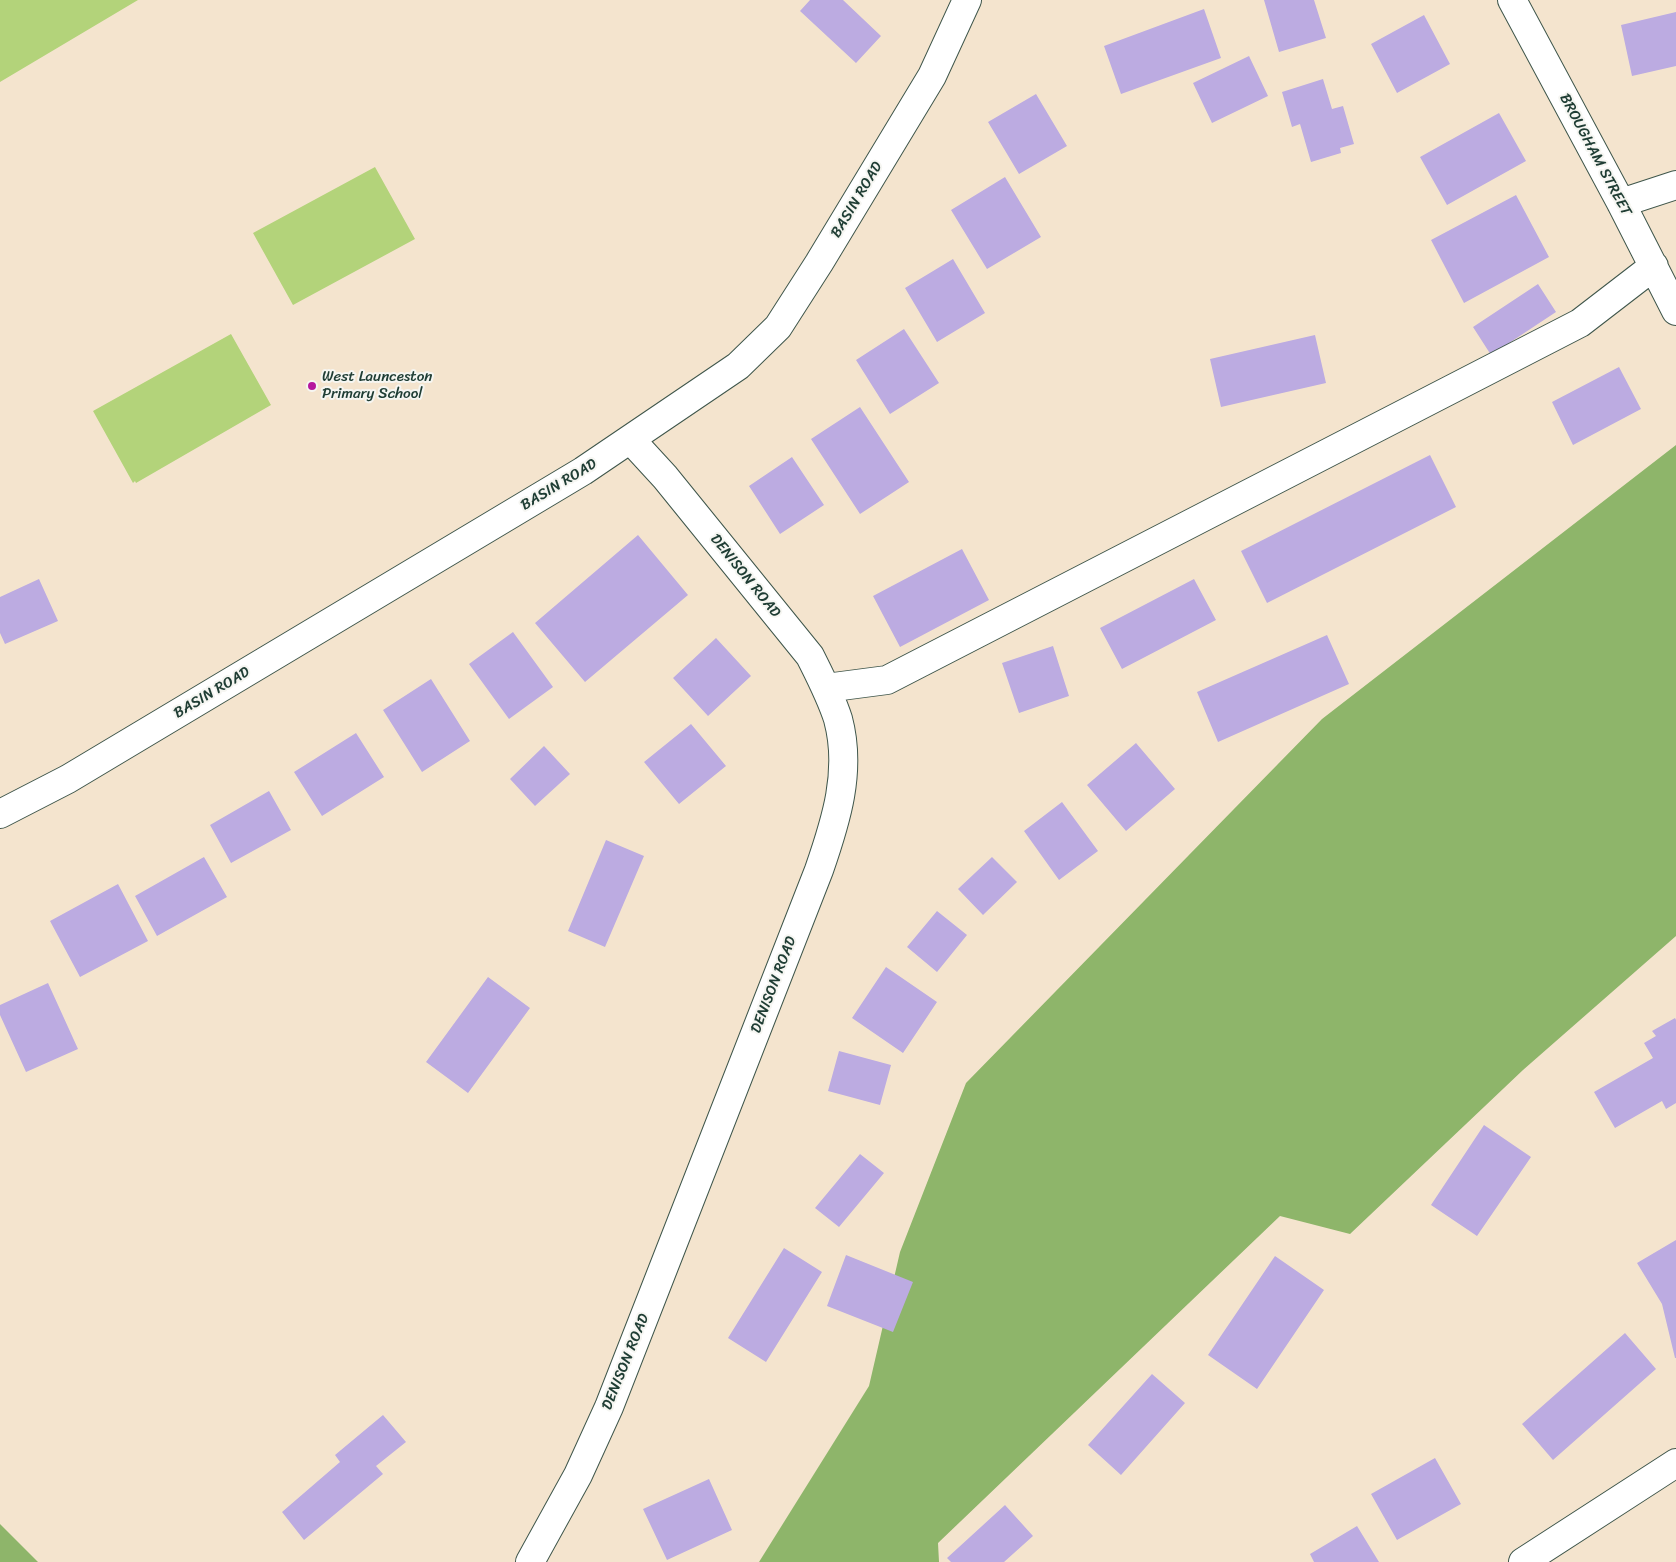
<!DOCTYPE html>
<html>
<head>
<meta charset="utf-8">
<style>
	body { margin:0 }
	canvas { display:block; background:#f4e4ce }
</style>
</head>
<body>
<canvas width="1676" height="1562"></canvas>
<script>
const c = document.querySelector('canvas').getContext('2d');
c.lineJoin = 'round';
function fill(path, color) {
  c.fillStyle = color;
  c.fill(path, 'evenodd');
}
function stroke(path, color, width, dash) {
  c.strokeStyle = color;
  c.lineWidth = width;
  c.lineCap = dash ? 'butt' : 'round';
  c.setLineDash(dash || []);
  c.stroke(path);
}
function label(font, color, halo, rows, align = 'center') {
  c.font = font + ' Sriracha,sans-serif';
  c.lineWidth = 4;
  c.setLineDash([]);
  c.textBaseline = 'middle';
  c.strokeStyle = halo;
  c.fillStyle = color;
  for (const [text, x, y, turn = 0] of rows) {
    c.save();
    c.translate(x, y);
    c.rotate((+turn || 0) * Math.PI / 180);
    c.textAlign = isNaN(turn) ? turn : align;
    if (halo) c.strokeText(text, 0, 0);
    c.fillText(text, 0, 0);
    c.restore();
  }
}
const green = new Path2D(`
	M0,0H138L0,82Z
	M375,167L415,239L293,305L253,233Z
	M231,334L271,405L136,483L135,481L133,483L93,411Z`);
const forest = new Path2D(`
	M1676,445V936L1523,1070L1350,1234L1280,1216L938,1543L939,1562H759L869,1386L900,1252L966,1083L1322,719Z
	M0,1524L38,1562H0Z`);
const building = new Path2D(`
	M810,0H843L881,36L856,63L800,11Z
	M1264,0H1314L1326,38L1279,52Z
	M1204,9L1221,58L1121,94L1104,46Z
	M1676,12V66L1632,76L1621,25Z
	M1424,15L1450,64L1397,93L1371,44Z
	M1249,56L1268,96L1212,123L1193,83Z
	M1323,79L1332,109L1343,106L1354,144L1340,148L1341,153L1311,162L1300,124L1292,127L1282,92Z
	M1036,94L1067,146L1019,174L988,122Z
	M1499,113L1526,161L1447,205L1420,157Z
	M1005,177L1041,237L987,269L951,210Z
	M1516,195L1549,257L1464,303L1431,240Z
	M953,259L985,313L937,342L905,288Z
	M1538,284L1556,312L1491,355L1473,327Z
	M904,329L939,383L890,414L856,360Z
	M1315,335L1326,383L1221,407L1210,359Z
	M1619,367L1641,409L1573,445L1552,402Z
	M860,407L909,482L860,514L811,439Z
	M1430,455L1456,507L1267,603L1241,551Z
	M792,457L824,505L780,534L749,486Z
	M638,535L688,595L585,682L535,623Z
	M962,549L989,600L900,647L873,596Z
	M39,579L58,621L5,644L0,633V597Z
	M1194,579L1216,620L1122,669L1100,628Z
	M513,632L553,687L509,719L469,664Z
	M1327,635L1349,684L1218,742L1197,692Z
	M716,638L751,676L708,716L673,678Z
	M1053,646L1069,696L1019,713L1002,663Z
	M431,679L470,741L422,772L383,710Z
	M691,724L726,766L679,804L644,762Z
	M356,733L384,777L322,816L294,772Z
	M1136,743L1175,789L1126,831L1087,785Z
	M544,746L570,774L535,806L510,779Z
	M269,791L291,830L231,863L210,825Z
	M1062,802L1098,851L1059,880L1024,831Z
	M606,840L644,856L605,947L568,931Z
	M204,857L227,897L157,936L135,896Z
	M992,857L1017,882L983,915L958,889Z
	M118,884L148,941L80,977L50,921Z
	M937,911L967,935L937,972L907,947Z
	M886,967L937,1002L903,1053L852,1018Z
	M488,977L530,1008L468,1093L426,1062Z
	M48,983L78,1049L26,1072L0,1015V1005Z
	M1675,1018L1676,1020V1103L1666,1109L1662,1101L1615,1128L1594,1092L1653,1058L1644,1043L1656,1036L1652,1031Z
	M839,1051L891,1065L880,1105L828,1091Z
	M1484,1125L1531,1157L1477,1236L1431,1205Z
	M860,1154L884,1173L839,1227L815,1208Z
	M1676,1240V1358H1675L1662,1304L1637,1263Z
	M784,1248L822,1272L766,1362L728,1338Z
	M846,1255L913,1282L893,1332L827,1306Z
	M1275,1256L1324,1290L1257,1389L1208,1355Z
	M1625,1333L1656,1369L1553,1460L1522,1424Z
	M1152,1374L1185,1403L1121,1475L1088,1445Z
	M383,1415L406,1442L376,1466L383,1474L304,1540L282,1512L340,1462L335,1455Z
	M1435,1458L1461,1504L1397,1540L1371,1494Z
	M709,1479L732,1530L667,1560L643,1509Z
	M1005,1505L1033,1536L1004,1562H951L947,1558Z
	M1357,1526L1379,1562H1314L1310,1554Z`);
const minor = new Path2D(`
	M1512,0L1621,203L1676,311
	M1621,203L1676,185
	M826,688L887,680L1580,323L1654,266
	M0,814L68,779L583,471L738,366L778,327L819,263L932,76L967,0
	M530,1562L578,1475L609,1407L819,870C836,821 852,771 838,719C831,697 820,676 810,656L665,477L631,440
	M1523,1562L1676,1463`);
const markers = [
	[312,386,5,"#b5179e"]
];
const streetNames = [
	["BROUGHAM STREET",1595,155,62],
	["BASIN ROAD",857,200,-59],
	["BASIN ROAD",559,485,-31],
	["DENISON ROAD",745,576,51],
	["BASIN ROAD",212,693,-31],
	["DENISON ROAD",774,985,-69],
	["DENISON ROAD",626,1362,-68]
];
const poiNames = [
	["West Launceston",322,377],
	["Primary School",322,394]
];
fill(green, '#b3d37a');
fill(forest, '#8eb56a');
fill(building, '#bcabe1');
stroke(minor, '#3f564b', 30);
stroke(minor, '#fff', 28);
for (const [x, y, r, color] of markers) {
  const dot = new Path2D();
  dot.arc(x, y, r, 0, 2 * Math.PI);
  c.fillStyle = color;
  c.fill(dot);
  stroke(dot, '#f6f6f2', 2);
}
label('15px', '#1f3d34', '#f6f6f2', streetNames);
label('15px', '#1f3d34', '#f6f6f2', poiNames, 'left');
</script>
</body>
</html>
